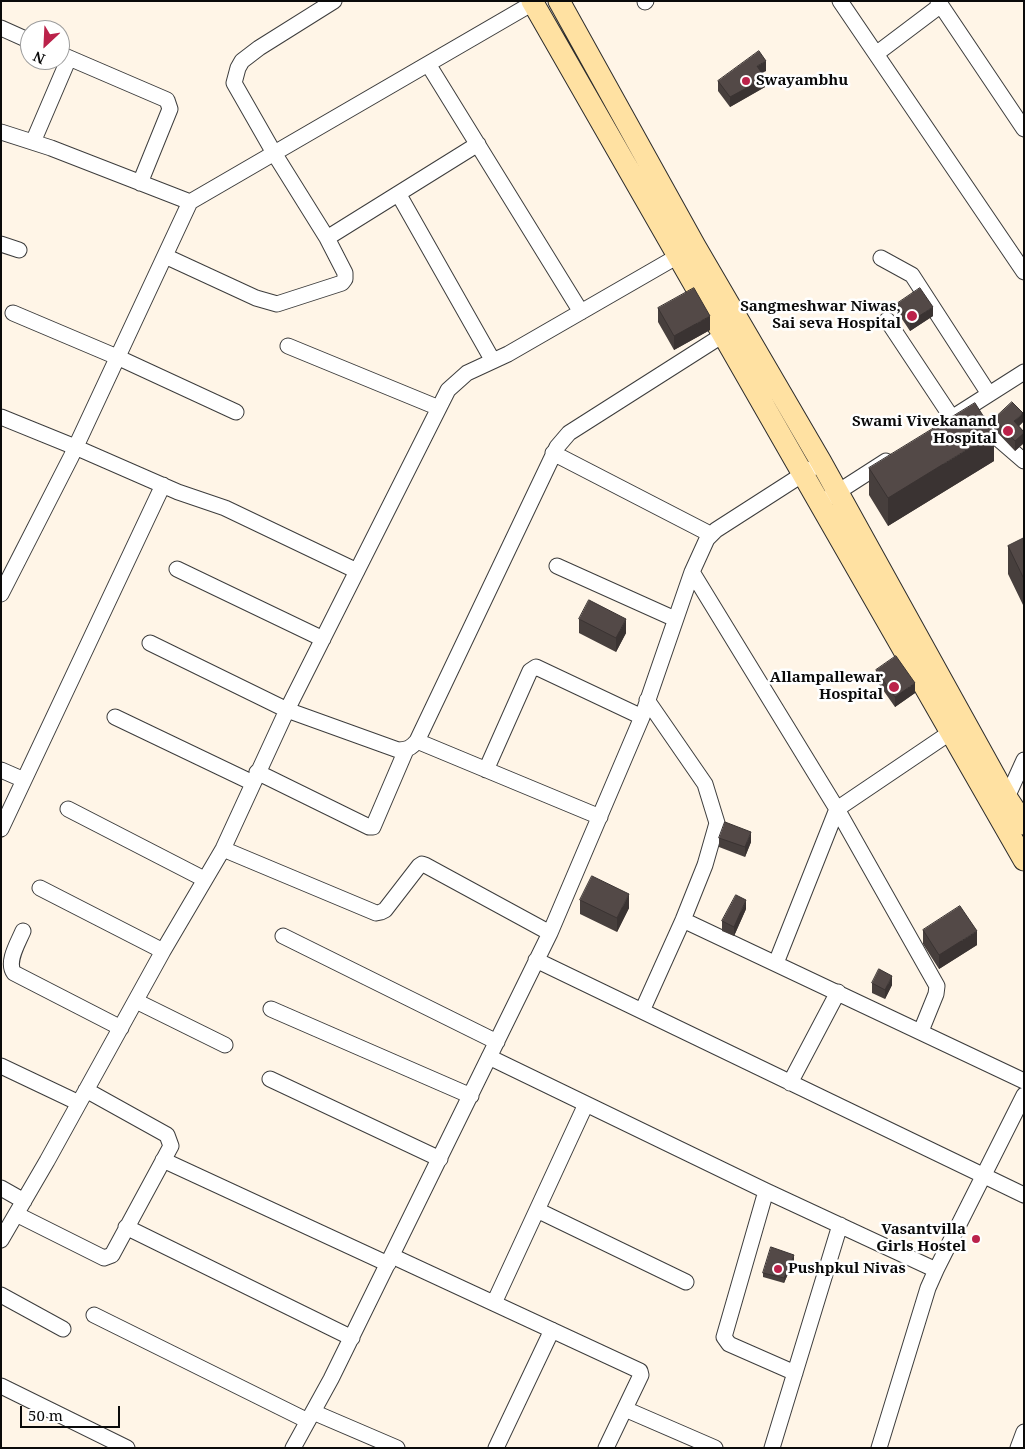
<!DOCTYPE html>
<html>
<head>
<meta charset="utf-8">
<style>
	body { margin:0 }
	#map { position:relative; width:1025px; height:1449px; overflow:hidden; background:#fff5e7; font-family:"Noto Serif",serif }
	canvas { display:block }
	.frame { position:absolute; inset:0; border:2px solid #0a0a0a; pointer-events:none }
	.north { position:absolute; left:20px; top:20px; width:50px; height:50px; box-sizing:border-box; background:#fff; border:1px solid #9d9d9d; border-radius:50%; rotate:205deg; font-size:14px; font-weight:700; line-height:20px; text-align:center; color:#0a0a0a }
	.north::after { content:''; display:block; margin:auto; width:18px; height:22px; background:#bb224a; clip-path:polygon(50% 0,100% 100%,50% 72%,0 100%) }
	.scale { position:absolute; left:20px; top:1406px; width:100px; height:22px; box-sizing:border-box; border:2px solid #0a0a0a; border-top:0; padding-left:6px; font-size:15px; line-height:18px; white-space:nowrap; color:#0a0a0a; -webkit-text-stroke:4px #fff; paint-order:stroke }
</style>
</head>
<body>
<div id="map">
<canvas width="1025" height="1449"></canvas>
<div class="frame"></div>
<div class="north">N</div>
<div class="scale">50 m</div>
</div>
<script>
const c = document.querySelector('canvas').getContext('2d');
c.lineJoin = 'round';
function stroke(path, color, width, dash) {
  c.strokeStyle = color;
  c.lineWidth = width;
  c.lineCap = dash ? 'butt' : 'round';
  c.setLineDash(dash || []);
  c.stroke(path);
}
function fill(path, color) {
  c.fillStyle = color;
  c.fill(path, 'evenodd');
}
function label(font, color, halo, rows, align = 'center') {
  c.font = font + ' "Noto Serif",serif';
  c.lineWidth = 5;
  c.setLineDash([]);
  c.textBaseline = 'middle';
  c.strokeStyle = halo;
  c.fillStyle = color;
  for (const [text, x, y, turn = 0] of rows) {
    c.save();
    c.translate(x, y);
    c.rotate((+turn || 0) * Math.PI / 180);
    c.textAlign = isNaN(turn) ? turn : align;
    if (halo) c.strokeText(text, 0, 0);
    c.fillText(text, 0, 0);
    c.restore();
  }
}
const street = new Path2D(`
	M840,1L1024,272
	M938,1L1024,129
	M645,2L646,1
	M1,28L30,41
	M60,54L167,100L170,109L140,183
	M876,54L941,5
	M428,64L581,312
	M1,132L51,148L190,202
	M33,142L69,58
	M399,195L493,361
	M327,238L478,144
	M1,244L19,250
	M165,256L256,298L277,304L342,283L345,279V273L327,238L274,153L234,83L238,68L242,61L259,48L334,1
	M881,258L912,275L989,394
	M13,313L117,357L236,412
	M887,320L952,418
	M288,346L439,408
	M958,414L1024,372
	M1,417L75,447L178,492L225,508L357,571
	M980,423L1024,461
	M553,453L710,534
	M830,497L886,461
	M557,566L675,619
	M177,569L323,639
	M692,572L837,809L937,986L936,994L921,1031
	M1,594L71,457L190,202L533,3
	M150,643L287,710L398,750C407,750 411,748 417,741L557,447L569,433L723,335
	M115,717L253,783
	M417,741L600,817
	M1,770L24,780
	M486,770L530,671L536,667L642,717
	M257,772L369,827H373L406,750
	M1004,804L1024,760
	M68,809L204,879
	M1,829L163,485
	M223,849L376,913L381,912L385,910L419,866L422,864L425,865L550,933
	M40,888L163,951
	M683,920L1024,1081
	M23,931C18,943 6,962 14,973L121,1028
	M283,936L497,1042
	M536,960L1024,1195
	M776,963L837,809L951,732
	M136,1001L225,1045
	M271,1009L471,1096
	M642,1011L683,920L705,865L717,823L705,784L647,700
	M489,1057L766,1191L936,1270
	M1,1066L79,1103
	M270,1079L440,1159
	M790,1083L838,992
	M163,1160L388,1264
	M1,1188L24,1201
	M766,1191L724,1337L729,1344L795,1373
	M537,1210L686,1282
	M16,1214L104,1258L112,1255L171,1146L167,1135L86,1090
	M126,1227L352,1338
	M1,1240L47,1161L163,951L223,849L287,710L448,390L467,373L508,354L685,252
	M392,1256L640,1371L641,1375L606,1448
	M1,1295L63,1329
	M494,1303L586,1104
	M94,1315L308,1421
	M1,1386L127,1448
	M625,1409L715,1448
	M313,1412L397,1448
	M293,1448L331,1379L550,933L642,717L692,572L707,539L716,530L811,469
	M496,1448L552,1330
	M772,1448L840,1225
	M879,1448L928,1288L936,1270L1024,1095
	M1018,1448L1024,1432`);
const secondary = new Path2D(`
	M532,1L1024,860
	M559,1L695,246L821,462L1007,798L1024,824`);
const wall = new Path2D(`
	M766,71L762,73L765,87L730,107L718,91V81Z
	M898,303L933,316L910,331L898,313Z
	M658,308L710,330L674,350L658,322Z
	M994,419L1023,422L1019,426L1024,432V443L1015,451L994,429Z
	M994,461L888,526L869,495V468Z
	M1024,538V607L1008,574V546Z
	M579,619L626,633L616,652L579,633Z
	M876,670L915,693L895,707L876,680Z
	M719,838L751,842L745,857L719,847Z
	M580,900L629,908L617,932L580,914Z
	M746,909L734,936L722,931V921Z
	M923,930L977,945L939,969L923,944Z
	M872,983L892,985L885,999L872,993Z
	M794,1260L784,1283L763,1277V1273Z`);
const shadedWall = new Path2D(`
	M766,61V71L757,75V66Z
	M765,78V87L730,107V97Z
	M933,307V316L910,331V322Z
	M710,316V330L674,350V336Z
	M1023,413V422L1014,431V421Z
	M994,433V461L888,526V498Z
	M1024,433V443L1015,451V441Z
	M626,619V633L616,652V638Z
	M915,683V693L895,707V697Z
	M751,832V842L745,857V847Z
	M629,894V908L617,932V918Z
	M746,900V909L734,936V927Z
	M977,931V945L939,969V955Z
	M892,976V985L885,999V990Z
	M794,1255V1260L784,1283V1278Z`);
const building = new Path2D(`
	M759,51L766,61L757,66L765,78L730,97L718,81Z
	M694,288L710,316L674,336L658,308Z
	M920,288L933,307L910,322L898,303Z
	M1012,402L1023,413L1014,421L1024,432V433L1015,441L994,419Z
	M975,403L994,433L888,498L869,468Z
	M1024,538V579L1008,546Z
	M589,600L626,619L616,638L579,619Z
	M896,656L915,683L895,697L876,670Z
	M725,822L751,832L745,847L719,838Z
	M592,876L629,894L617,918L580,900Z
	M736,895L746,900L734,927L722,921Z
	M960,906L977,931L939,955L923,930Z
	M879,969L892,976L885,990L872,983Z
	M771,1247L794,1255L784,1278L763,1273Z`);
const markers = [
	[746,81,5,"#bb224a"],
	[912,316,6,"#bb224a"],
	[1008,431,6,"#bb224a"],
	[894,687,6,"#bb224a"],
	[976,1239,5,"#bb224a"],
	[778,1269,5,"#bb224a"]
];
const poiNames = [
	["Swayambhu",756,81,"left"],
	["Sangmeshwar Niwas,",901,307],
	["Sai seva Hospital",901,324],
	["Swami Vivekanand",997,422],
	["Hospital",997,439],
	["Allampallewar",883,678],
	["Hospital",883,695],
	["Vasantvilla",966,1230],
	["Girls Hostel",966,1247],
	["Pushpkul Nivas",788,1269,"left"]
];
stroke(street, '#3d3d3d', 17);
stroke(secondary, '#2c2c2c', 23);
stroke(street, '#fff', 15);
stroke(secondary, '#ffe1a2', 21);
fill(wall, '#473f3d');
fill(shadedWall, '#3a3332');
fill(building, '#534947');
stroke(building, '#3a3332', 1);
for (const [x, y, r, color] of markers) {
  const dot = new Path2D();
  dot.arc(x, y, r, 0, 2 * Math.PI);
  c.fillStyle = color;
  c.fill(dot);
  stroke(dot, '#fff', 2);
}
label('bold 15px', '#0a0a0a', '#fff', poiNames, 'right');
</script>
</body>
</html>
